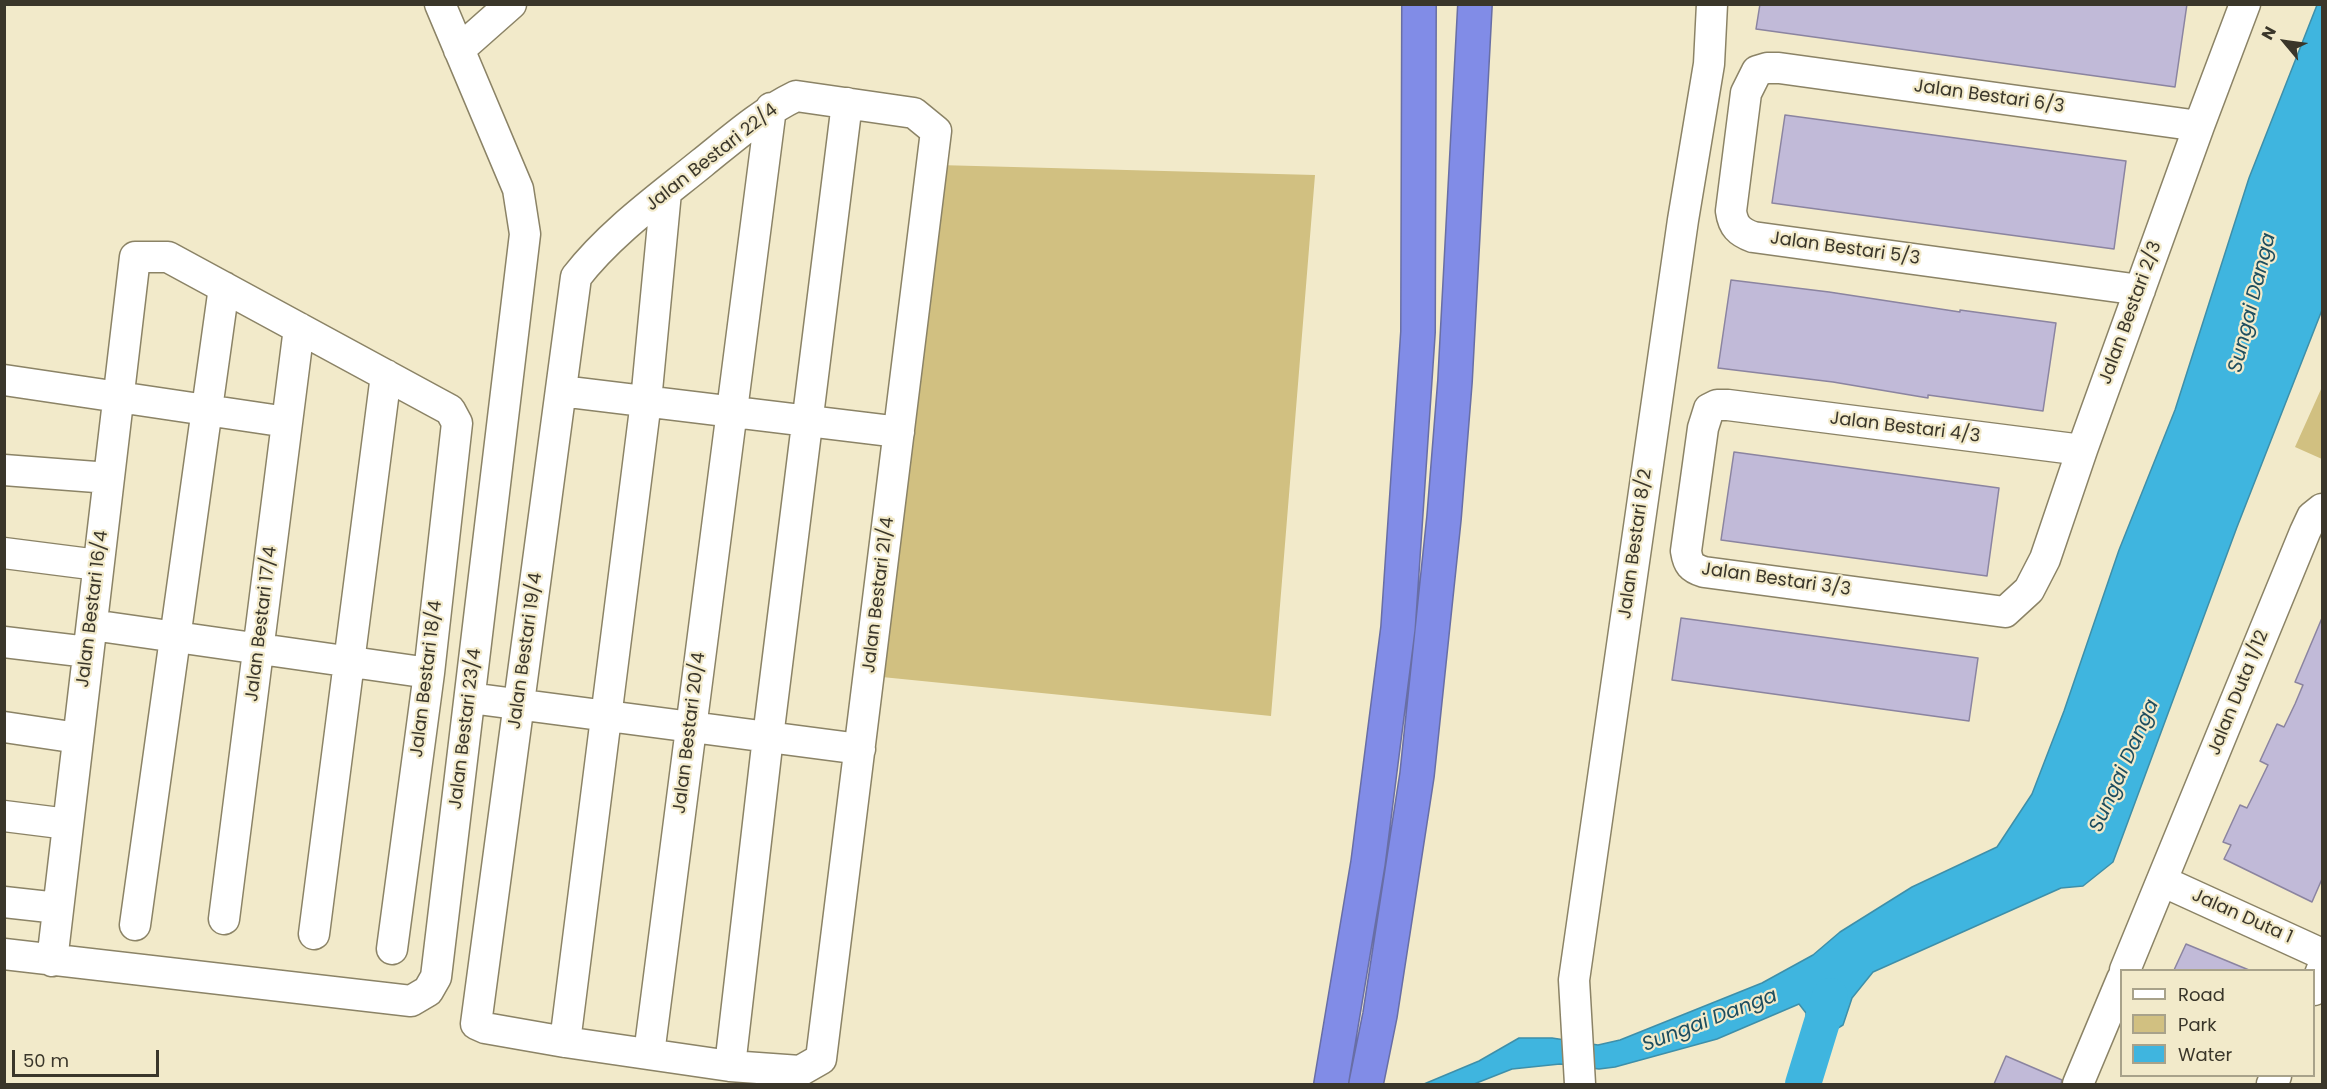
<!DOCTYPE html>
<html>
<head>
<meta charset="utf-8">
<style>
	body { margin:0 }
	#map { position:relative; width:2327px; height:1089px; overflow:hidden; background:#f2eaca; font-family:Poppins,sans-serif }
	canvas { display:block }
	.frame { position:absolute; inset:0; border:6px solid #3a362a; pointer-events:none }
	.legend { position:absolute; left:2120px; top:969px; width:195px; height:108px; box-sizing:border-box; background:#f2eaca; border:2px solid #a8a28a; margin:0; padding:8px 10px; list-style:none; font-size:18px; color:#3a362a }
	.legend li { display:flex; align-items:center; gap:12px; height:30px }
	.legend b { width:30px; border:2px solid #a8a28a }
	.north { position:absolute; left:2255px; top:12px; width:60px; height:60px; -webkit-text-stroke:4px #f2eaca; paint-order:stroke; rotate:299deg; font-size:16px; font-weight:700; line-height:24px; text-align:center; color:#3a362a }
	.north::after { content:''; display:block; margin:auto; width:21px; height:27px; background:#3a362a; clip-path:polygon(50% 0,100% 100%,50% 72%,0 100%) }
	.scale { position:absolute; left:12px; top:1050px; width:147px; height:27px; box-sizing:border-box; border:3px solid #3a362a; border-top:0; padding-left:8px; font-size:18px; line-height:21px; white-space:nowrap; color:#3a362a; -webkit-text-stroke:4px #f2eaca; paint-order:stroke }
</style>
</head>
<body>
<div id="map">
<canvas width="2327" height="1089"></canvas>
<div class="frame"></div>
<ul class="legend">
<li><b style="height:8px;background:#fff"></b>Road</li>
<li><b style="height:16px;background:#d1c081"></b>Park</li>
<li><b style="height:16px;background:#3fb5df"></b>Water</li>
</ul>
<div class="north">N</div>
<div class="scale">50 m</div>
</div>
<script>
const c = document.querySelector('canvas').getContext('2d');
c.lineJoin = 'round';
function fill(path, color) {
  c.fillStyle = color;
  c.fill(path, 'evenodd');
}
function stroke(path, color, width, dash) {
  c.strokeStyle = color;
  c.lineWidth = width;
  c.lineCap = dash ? 'butt' : 'round';
  c.setLineDash(dash || []);
  c.stroke(path);
}
function label(font, color, halo, rows, align = 'center') {
  c.font = font + ' Poppins,sans-serif';
  c.lineWidth = 4.5;
  c.setLineDash([]);
  c.textBaseline = 'middle';
  c.strokeStyle = halo;
  c.fillStyle = color;
  for (const [text, x, y, turn = 0] of rows) {
    c.save();
    c.translate(x, y);
    c.rotate((+turn || 0) * Math.PI / 180);
    c.textAlign = isNaN(turn) ? turn : align;
    if (halo) c.strokeText(text, 0, 0);
    c.fillText(text, 0, 0);
    c.restore();
  }
}
const green = new Path2D(`
	M938,165L1315,175L1271,716L882,677Z
	M2322,387V459L2295,447Z`);
const water = new Path2D(`
	M2317,5H2322V310L2237,527L2113,862L2083,886L2061,888L1873,972L1852,998L1843,1025L1828,1034L1824,1043L1816,1044L1807,1039L1806,1013L1799,1004L1717,1039L1615,1067L1599,1069L1560,1064L1512,1069L1474,1084H1424L1479,1061L1519,1038H1552L1598,1045L1620,1040L1762,983L1813,955L1840,932L1912,887L1997,847L2032,794L2064,711L2119,550L2175,410L2249,178Z`);
const river = new Path2D(`
	M1803,1084L1830,996`);
const building = new Path2D(`
	M1760,4H2187L2175,87L1756,29Z
	M1785,115L2126,161L2114,249L1772,203Z
	M1731,280L1829,292L1960,312V310L2056,323L2043,411L1928,395V398L1833,382L1718,368Z
	M1734,452L1999,488L1987,576L1721,540Z
	M1681,618L1978,658L1969,721L1672,680Z
	M2322,618V879L2312,902L2224,859L2231,845L2223,842L2240,805L2247,808L2254,794L2268,765L2260,761L2277,724L2284,727L2295,704L2303,685L2295,682Z
	M2186,944L2249,970H2174Z
	M2006,1056L2062,1080L2061,1084H1994Z`);
const minor = new Path2D(`
	M459,50L511,4
	M796,96L914,113L936,131L821,1059L800,1071L730,1066L565,1042L485,1028L476,1024L576,277C610,233 659,198 702,163C732,139 761,113 796,96Z
	M2140,290L1753,237C1739,232 1733,226 1731,211L1746,93L1757,71L1767,68H1779L2199,126
	M4,380L287,422
	M561,391L899,432
	M2082,450L1728,405H1717L1709,409L1703,428L1686,551C1688,564 1691,568 1704,572L2005,612L2029,590L2045,559L2082,450L2199,126L2245,4
	M4,470L109,478
	M4,553L98,565
	M92,625L429,673
	M4,642L88,652
	M470,698L860,749
	M4,727L78,738
	M4,816L68,824
	M2162,881L2322,954
	M4,902L58,908
	M224,919L299,328
	M135,925L224,287
	M314,934L386,375
	M4,954L411,1001L428,991L436,977L525,234L518,189L440,4
	M52,961L135,257H168L437,403L450,410L457,423L429,673L392,949
	M2125,970L2305,532L2312,517L2322,509
	M2314,990L2322,969
	M565,1042L646,401L666,192
	M649,1054L771,108
	M730,1066L768,737L847,103
	M1580,1084L1574,980L1683,220L1709,64L1712,4
	M2078,1084L2122,979
	M2272,1084L2276,1076`);
const highway = new Path2D(`
	M1331,1084L1368,863L1398,628L1418,332L1419,4
	M1366,1084L1380,1015L1417,775L1444,518L1455,381L1475,4`);
const streetNames = [
	["Jalan Bestari 6/3",1989,97,8],
	["Jalan Bestari 22/4",712,158,-38],
	["Jalan Bestari 5/3",1845,249,8],
	["Jalan Bestari 2/3",2131,313,-70],
	["Jalan Bestari 4/3",1905,428,7],
	["Jalan Bestari 8/2",1636,544,-82],
	["Jalan Bestari 3/3",1776,580,8],
	["Jalan Bestari 21/4",879,595,-83],
	["Jalan Bestari 16/4",93,609,-83],
	["Jalan Bestari 17/4",262,624,-83],
	["Jalan Bestari 19/4",526,651,-82],
	["Jalan Bestari 18/4",427,679,-83],
	["Jalan Duta 1/12",2239,693,-68],
	["Jalan Bestari 23/4",466,729,-83],
	["Jalan Bestari 20/4",690,733,-83],
	["Jalan Duta 1",2242,917,24]
];
const waterNames = [
	["Sungai Danga",2253,303,-76],
	["Sungai Danga",2125,766,-66],
	["Sungai Danga",1710,1021,-21]
];
fill(green, '#d1c081');
fill(water, '#3fb5df');
stroke(water, '#3e8fa9', 1.5);
stroke(river, '#3fb5df', 36);
fill(building, '#c1bad8');
stroke(building, '#8b84a0', 1.5);
stroke(minor, '#8b8366', 33);
stroke(highway, '#686ea5', 36);
stroke(minor, '#fff', 30);
stroke(highway, '#818ce7', 33);
label('18px', '#3a362a', '#f2eaca', streetNames);
label('italic 20px', '#1d4d5f', '#f2eaca', waterNames);
</script>
</body>
</html>
